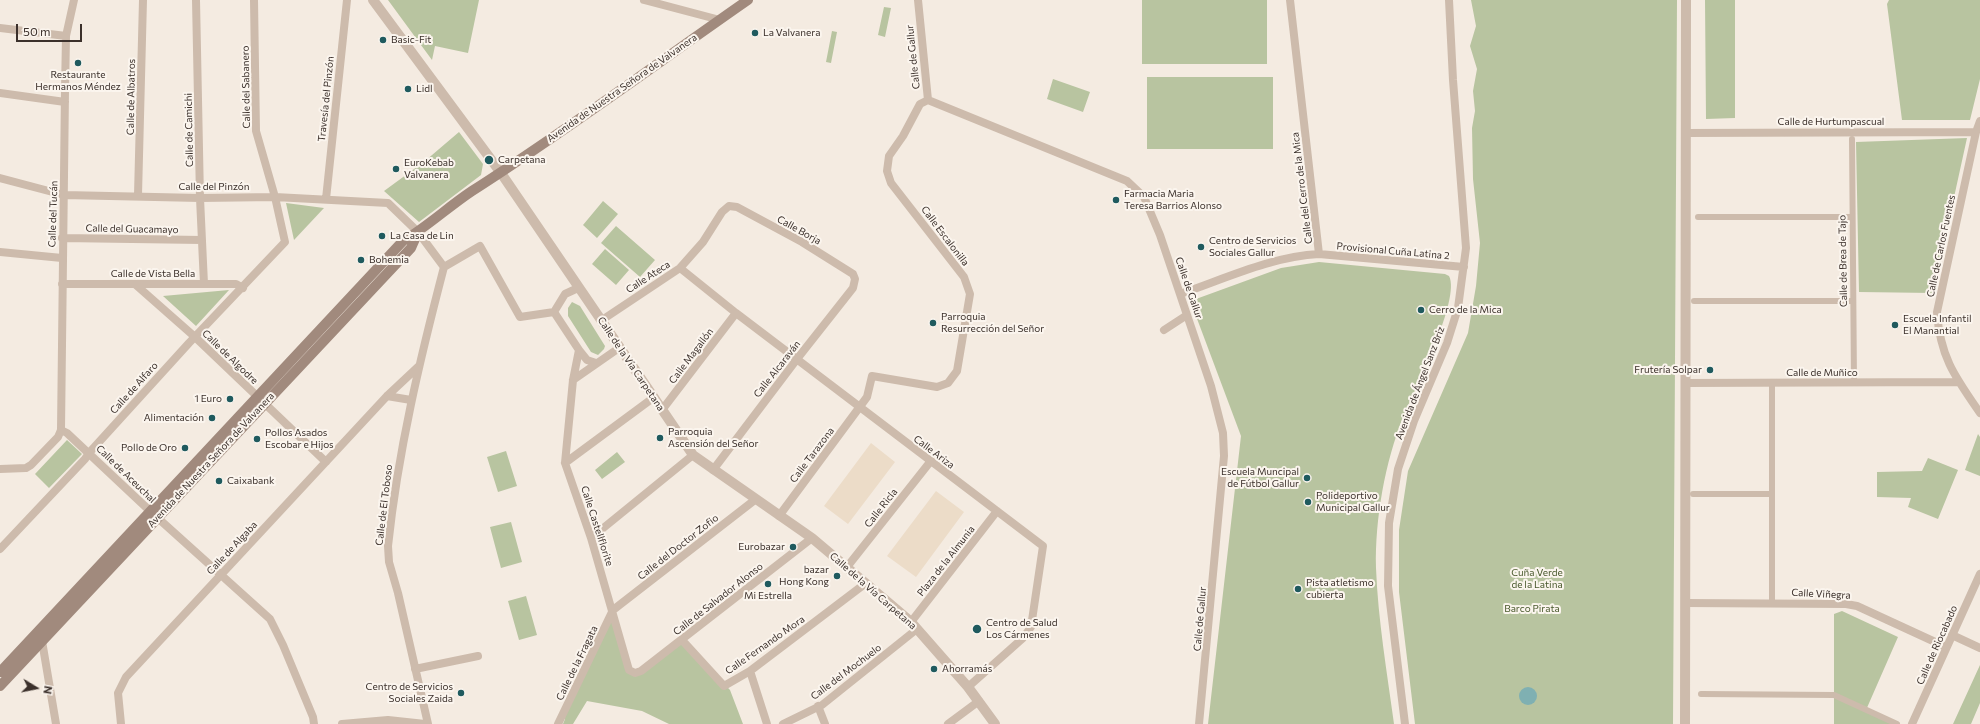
<!DOCTYPE html>
<html>
<head>
<meta charset="utf-8">
<style>
	body { margin:0 }
	#map { position:relative; width:1980px; height:724px; overflow:hidden; background:#f4ebe1; font-family:Commissioner,sans-serif }
	canvas { display:block }
	.north { position:absolute; left:16px; top:668px; width:40px; height:40px; -webkit-text-stroke:3px #fbf5ee; paint-order:stroke; rotate:100deg; font-size:11px; font-weight:700; line-height:16px; text-align:center; color:#3b302b }
	.north::after { content:''; display:block; margin:auto; width:14px; height:18px; background:#3b302b; clip-path:polygon(50% 0,100% 100%,50% 72%,0 100%) }
	.scale { position:absolute; left:16px; top:24px; width:66px; height:18px; box-sizing:border-box; border:2px solid #3b302b; border-top:0; padding-left:5px; font-size:12px; line-height:14px; white-space:nowrap; color:#3b302b; -webkit-text-stroke:3px #fbf5ee; paint-order:stroke }
</style>
</head>
<body>
<div id="map">
<canvas width="1980" height="724"></canvas>
<div class="north">N</div>
<div class="scale">50 m</div>
</div>
<script>
const c = document.querySelector('canvas').getContext('2d');
c.lineJoin = 'round';
function fill(path, color) {
  c.fillStyle = color;
  c.fill(path, 'evenodd');
}
function stroke(path, color, width, dash) {
  c.strokeStyle = color;
  c.lineWidth = width;
  c.lineCap = dash ? 'butt' : 'round';
  c.setLineDash(dash || []);
  c.stroke(path);
}
function label(font, color, halo, rows, align = 'center') {
  c.font = font + ' Commissioner,sans-serif';
  c.lineWidth = 4;
  c.setLineDash([]);
  c.textBaseline = 'middle';
  c.strokeStyle = halo;
  c.fillStyle = color;
  for (const [text, x, y, turn = 0] of rows) {
    c.save();
    c.translate(x, y);
    c.rotate((+turn || 0) * Math.PI / 180);
    c.textAlign = isNaN(turn) ? turn : align;
    if (halo) c.strokeText(text, 0, 0);
    c.fillText(text, 0, 0);
    c.restore();
  }
}
const green = new Path2D(`
	M388,0H479L468,53L435,46L432,60Z
	M1142,0H1267V64H1142Z
	M1471,0H1677L1673,724H1415L1399,592V530L1408,471L1468,333L1476,286L1480,243L1473,179L1472,128L1475,111L1473,91L1477,69L1470,46L1476,26Z
	M1705,0H1735V118L1706,119Z
	M1889,0H1980V79L1970,120H1902L1887,4Z
	M884,7L891,8L885,37L878,35Z
	M832,31L837,32L831,63L826,62Z
	M1147,77H1273V149H1147Z
	M1053,79L1090,92L1083,112L1047,99Z
	M459,132L483,164L481,175L419,222L384,191L425,161Z
	M1967,138L1933,293L1859,292L1856,142Z
	M603,201L618,214L597,238L583,225Z
	M286,203L324,208L294,240Z
	M616,226L655,260L640,277L601,243Z
	M605,249L629,270L616,285L592,264Z
	M1319,262L1445,274L1449,276C1461,299 1414,391 1403,417C1385,463 1375,518 1376,568C1378,620 1387,672 1394,724H1208L1241,436L1193,308L1196,299L1281,268Z
	M229,290L196,326L163,296Z
	M572,302L580,306L605,346L604,349L598,355L591,352L568,316V308Z
	M1978,434L1980,437V476L1965,470Z
	M67,440L82,454L49,488L35,474Z
	M506,451L517,486L498,492L487,457Z
	M617,452L625,462L602,479L595,470Z
	M1928,458L1958,470L1938,519L1908,507L1911,498L1877,497V472L1922,471Z
	M511,522L522,562L501,568L490,527Z
	M526,596L537,635L519,640L508,601Z
	M613,610L629,670L635,673L682,640L730,690L743,724H669L642,711L587,701L573,724H563L565,719L561,717Z
	M1842,611L1898,637L1866,710L1897,724H1834V614Z
	M1980,665V703L1971,724H1953Z`);
const plaza = new Path2D(`
	M871,443L895,462L848,524L824,506Z
	M936,491L964,512L916,577L887,556Z`);
const water = new Path2D(`
	M1519 696a9 9 0 1 1 18 0a9 9 0 1 1-18 0Z`);
const pedestrian = new Path2D(`
	M1852,139L1854,383
	M1698,217H1852
	M1694,301H1853
	M1693,494H1772
	M1772,602V383
	M1701,694L1834,695L1897,724`);
const minor = new Path2D(`
	M196,0L200,198L204,284
	M644,0L720,20
	M918,0L928,100L1127,181L1144,197L1160,235L1211,386L1223,433L1224,456L1199,724
	M0,28L66,36
	M0,93L65,102
	M1980,121L1976,132L1937,312C1940,357 1955,377 1980,413
	M1686,133L1976,132
	M0,178L64,195L200,198L275,197L388,203L418,232L444,267
	M138,195L143,0
	M326,199L347,0
	M62,238L202,240
	M0,252L62,258
	M1319,254L1464,267
	M444,267L480,246L520,317L554,312L565,294L578,288
	M680,268L736,313L1043,546L1031,627L1023,638L968,687
	M62,284H236L243,288
	M136,285L195,337L326,462
	M1180,294C1224,279 1273,256 1319,254L1290,0
	M554,312L579,350L573,380L565,463L591,538L629,670L635,673L641,671L812,538
	M602,320L680,268L703,242L722,212L729,206L737,207L802,242L853,274L855,279L853,288L797,359L713,470
	M1164,330L1187,315
	M579,350L587,360L596,363
	M573,380L619,348
	M1686,383L1959,382
	M387,396L411,400
	M662,410L736,313
	M61,430L67,433L150,511L270,619L283,645L313,717L314,724
	M565,463L653,398
	M0,469L26,468L31,465L58,437L61,430L65,91L66,36L74,0
	M779,516L867,397L872,376L937,387L948,383L957,371L970,294L964,277L891,183L887,171L889,156L903,136L920,104L928,100
	M591,538L693,455
	M0,549L85,459L89,453L189,343L285,242L275,197L256,131L254,0
	M847,567L930,462
	M1686,603L1846,604L1857,606L1946,647
	M911,622L997,511
	M1952,635L1980,648
	M682,640L724,686L750,671L866,583
	M42,641L56,724
	M415,669L478,656
	M750,671L767,724
	M818,706L825,724
	M121,724L118,693L126,677L387,396L419,366
	M342,724L388,720L425,724
	M428,724L398,593L389,562L388,546C398,451 420,359 444,267
	M558,724L613,610L756,499
	M783,724L822,705L917,629
	M948,724L979,701
	M1405,724L1388,586L1389,523L1398,469L1414,421L1447,343L1458,308L1466,248L1453,80L1449,0
	M1912,724L1980,574`);
const tertiary = new Path2D(`
	M373,0L501,173L693,455L812,538L896,609L911,622L968,687L995,724
	M1685,724L1686,0`);
const secondary = new Path2D(`
	M0,672L403,241C428,226 448,207 472,191C566,131 656,64 748,0
	M0,686L411,248L418,232`);
const markers = [
	[755,33,4,"#1f5a5e"],
	[383,40,4,"#1f5a5e"],
	[78,63,4,"#1f5a5e"],
	[408,89,4,"#1f5a5e"],
	[489,160,5,"#1f5a5e"],
	[396,169,4,"#1f5a5e"],
	[1116,200,4,"#1f5a5e"],
	[382,236,4,"#1f5a5e"],
	[1201,247,4,"#1f5a5e"],
	[361,260,4,"#1f5a5e"],
	[1421,310,4,"#1f5a5e"],
	[933,323,4,"#1f5a5e"],
	[1895,325,4,"#1f5a5e"],
	[1710,370,4,"#1f5a5e"],
	[230,399,4,"#1f5a5e"],
	[212,418,4,"#1f5a5e"],
	[660,438,4,"#1f5a5e"],
	[257,439,4,"#1f5a5e"],
	[185,448,4,"#1f5a5e"],
	[1307,478,4,"#1f5a5e"],
	[219,481,4,"#1f5a5e"],
	[1308,502,4,"#1f5a5e"],
	[793,547,4,"#1f5a5e"],
	[837,576,4,"#1f5a5e"],
	[768,584,4,"#1f5a5e"],
	[1298,589,4,"#1f5a5e"],
	[977,629,5,"#1f5a5e"],
	[934,669,4,"#1f5a5e"],
	[461,693,4,"#1f5a5e"]
];
const poiNames = [
	["La Valvanera",763,33],
	["Basic-Fit",391,40],
	["Restaurante",78,75,"center"],
	["Hermanos Méndez",78,87,"center"],
	["Lidl",416,89],
	["Carpetana",498,160],
	["EuroKebab",404,163],
	["Valvanera",404,175],
	["Farmacia Maria",1124,194],
	["Teresa Barrios Alonso",1124,206],
	["La Casa de Lin",390,236],
	["Centro de Servicios",1209,241],
	["Sociales Gallur",1209,253],
	["Bohemia",369,260],
	["Cerro de la Mica",1429,310],
	["Parroquia",941,317],
	["Resurrección del Señor",941,329],
	["Escuela Infantil",1903,319],
	["El Manantial",1903,331],
	["Frutería Solpar",1702,370,"right"],
	["1 Euro",222,399,"right"],
	["Alimentación",204,418,"right"],
	["Parroquia",668,432],
	["Ascensión del Señor",668,444],
	["Pollos Asados",265,433],
	["Escobar e Hijos",265,445],
	["Pollo de Oro",177,448,"right"],
	["Escuela Muncipal",1299,472,"right"],
	["de Fútbol Gallur",1299,484,"right"],
	["Caixabank",227,481],
	["Polideportivo",1316,496],
	["Municipal Gallur",1316,508],
	["Eurobazar",785,547,"right"],
	["bazar",829,570,"right"],
	["Hong Kong",829,582,"right"],
	["Pista atletismo",1306,583],
	["cubierta",1306,595],
	["Mi Estrella",768,596,"center"],
	["Centro de Salud",986,623],
	["Los Cármenes",986,635],
	["Ahorramás",942,669],
	["Centro de Servicios",453,687,"right"],
	["Sociales Zaida",453,699,"right"]
];
const streetNames = [
	["Calle de Gallur",913,57,-96],
	["Calle del Sabanero",246,87,-91],
	["Avenida de Nuestra Señora de Valvanera",622,88,-35],
	["Calle de Albatros",131,97,-89],
	["Travesía del Pinzón",326,99,-84],
	["Calle de Hurtumpascual",1831,122],
	["Calle de Camichi",189,130,-91],
	["Calle del Pinzón",214,187],
	["Calle del Cerro de la Mica",1302,188,-97],
	["Calle del Tucán",53,214,-88],
	["Calle del Guacamayo",132,229,1],
	["Calle Borja",799,230,29],
	["Calle Escalonilla",945,236,53],
	["Calle de Carlos Fuentes",1941,246,-78],
	["Provisional Cuña Latina 2",1393,251,5],
	["Calle de Brea de Tajo",1843,261,-91],
	["Calle de Vista Bella",153,274],
	["Calle Ateca",648,277,-33],
	["Calle de Gallur",1189,288,71],
	["Calle Magallón",691,356,-53],
	["Calle de Algodre",230,357,44],
	["Calle de la Vía Carpetana",631,364,56],
	["Calle Alcaraván",777,369,-52],
	["Calle de Muñico",1822,373],
	["Avenida de Ángel Sanz Briz",1420,383,-69],
	["Calle de Alfaro",134,388,-48],
	["Calle Ariza",934,452,37],
	["Calle Tarazona",812,455,-53],
	["Avenida de Nuestra Señora de Valvanera",211,460,-47],
	["Calle de Aceuchal",126,474,44],
	["Calle de El Toboso",384,505,-83],
	["Calle Ricla",881,508,-52],
	["Calle Castellflorite",597,526,72],
	["Calle del Doctor Zofio",678,547,-38],
	["Calle de Algaba",232,548,-47],
	["Plaza de la Almunia",946,561,-52],
	["Calle de la Vía Carpetana",873,591,41],
	["Calle Viñegra",1821,594,3],
	["Calle de Salvador Alonso",718,599,-38],
	["Calle de Gallur",1200,619,-85],
	["Calle Fernando Mora",765,645,-35],
	["Calle de Riocabado",1937,645,-66],
	["Calle de la Fragata",577,663,-64],
	["Calle del Mochuelo",846,672,-37]
];
const parkNames = [
	["Cuña Verde",1537,573],
	["de la Latina",1537,585],
	["Barco Pirata",1532,609]
];
fill(green, '#b8c4a0');
fill(plaza, '#ecdcc8');
fill(water, '#7fb0b2');
stroke(pedestrian, '#cdbbac', 6);
stroke(minor, '#cdbbac', 8);
stroke(tertiary, '#cdbbac', 10);
stroke(secondary, '#a18a7d', 10);
for (const [x, y, r, color] of markers) {
  const dot = new Path2D();
  dot.arc(x, y, r, 0, 2 * Math.PI);
  c.fillStyle = color;
  c.fill(dot);
  stroke(dot, '#fbf5ee', 1.5);
}
label('10px', '#3b302b', '#fbf5ee', poiNames, 'left');
label('10px', '#3b302b', '#fbf5ee', streetNames);
label('10px', '#4a5a2e', '#fbf5ee', parkNames);
</script>
</body>
</html>
